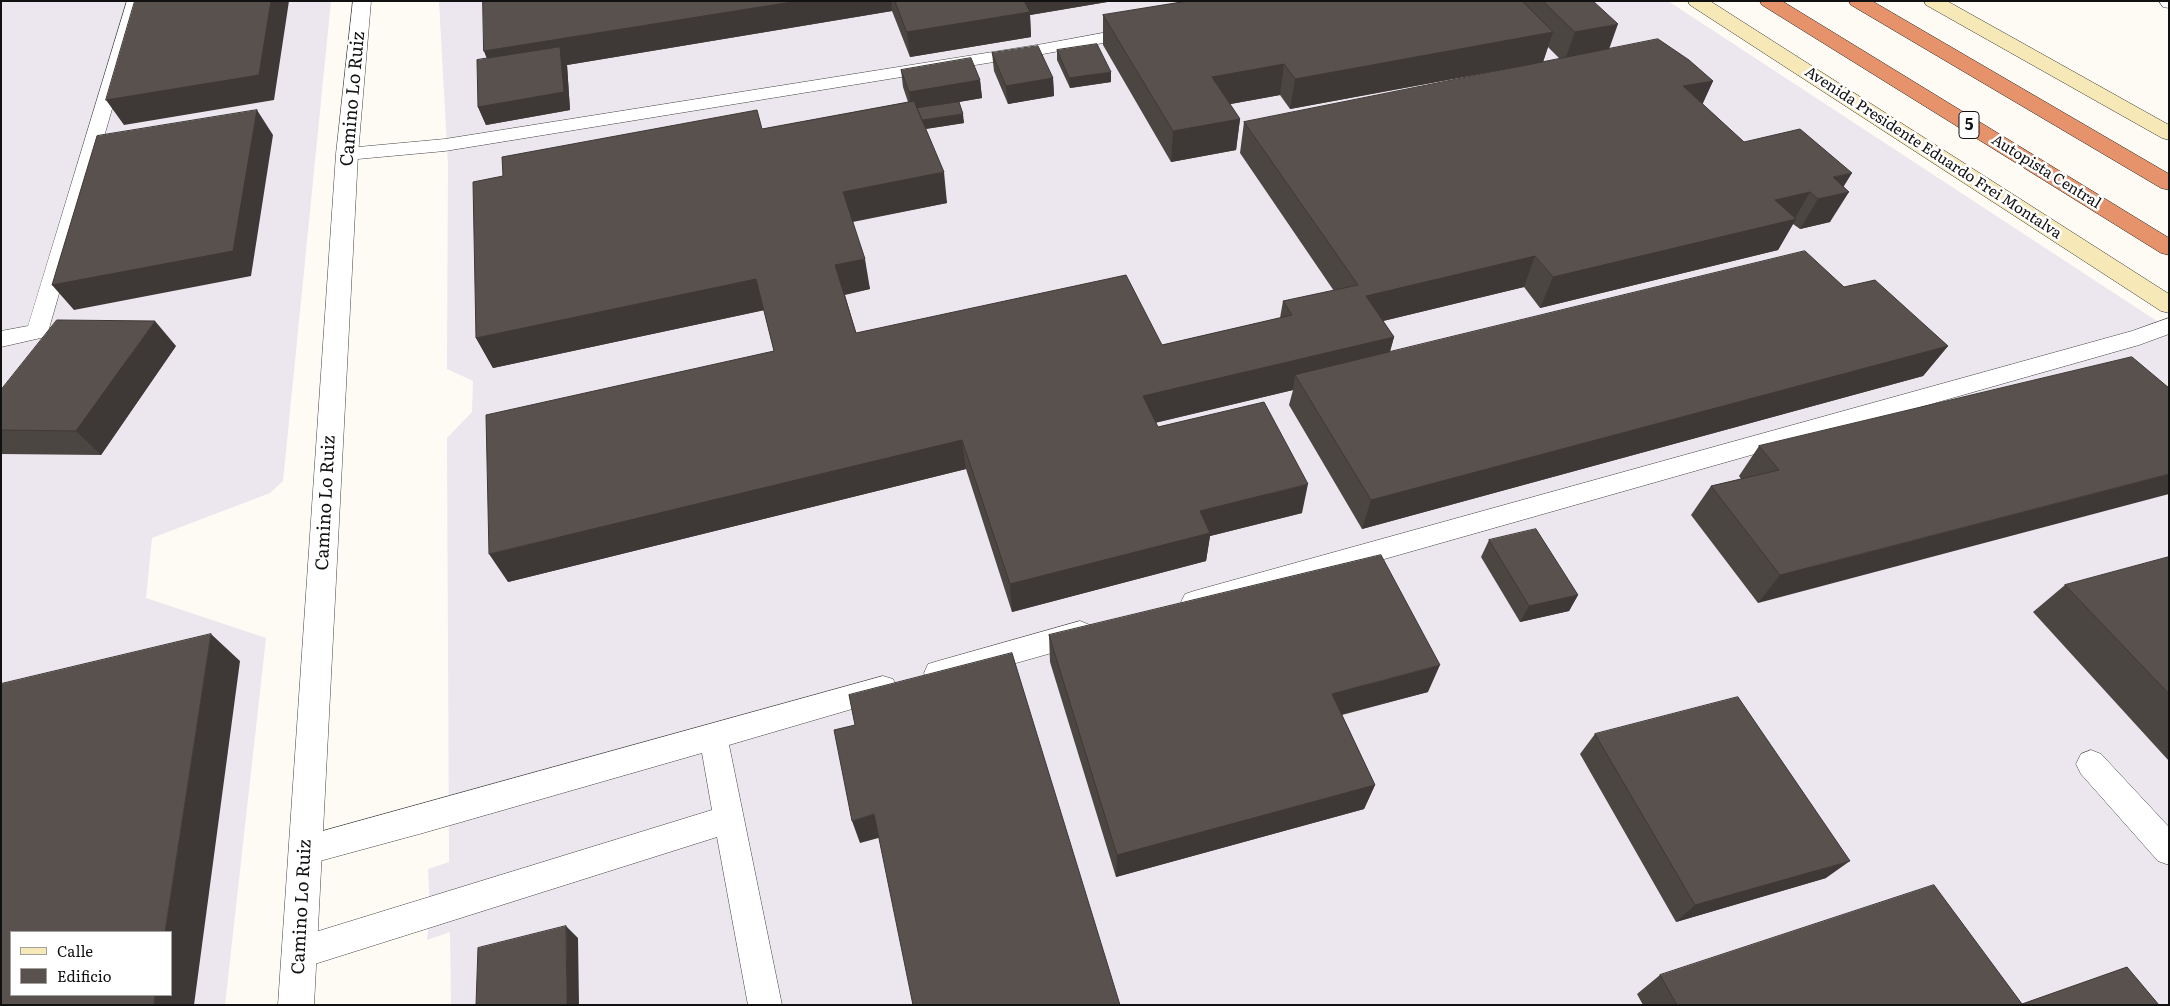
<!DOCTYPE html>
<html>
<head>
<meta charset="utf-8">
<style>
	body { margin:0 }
	#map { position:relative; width:2170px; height:1006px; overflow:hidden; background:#fefbf5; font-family:Literata,serif }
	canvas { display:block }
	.frame { position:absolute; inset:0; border:2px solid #111; pointer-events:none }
	.legend { position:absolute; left:10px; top:931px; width:162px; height:65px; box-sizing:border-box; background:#fff; border:1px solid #a0a0a0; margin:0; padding:6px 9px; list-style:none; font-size:15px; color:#111 }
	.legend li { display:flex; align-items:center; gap:10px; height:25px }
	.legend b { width:25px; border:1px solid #a0a0a0 }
</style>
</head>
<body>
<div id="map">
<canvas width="2170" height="1006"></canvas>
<div class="frame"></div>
<ul class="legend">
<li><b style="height:6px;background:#f7e8b7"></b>Calle</li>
<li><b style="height:14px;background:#58514e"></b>Edificio</li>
</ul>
</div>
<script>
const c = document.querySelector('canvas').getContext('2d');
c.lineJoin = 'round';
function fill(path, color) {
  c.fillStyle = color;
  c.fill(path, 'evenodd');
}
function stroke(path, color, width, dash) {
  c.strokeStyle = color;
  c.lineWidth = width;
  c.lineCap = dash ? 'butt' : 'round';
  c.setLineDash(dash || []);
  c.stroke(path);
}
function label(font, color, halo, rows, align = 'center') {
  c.font = font + ' Literata,serif';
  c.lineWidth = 5;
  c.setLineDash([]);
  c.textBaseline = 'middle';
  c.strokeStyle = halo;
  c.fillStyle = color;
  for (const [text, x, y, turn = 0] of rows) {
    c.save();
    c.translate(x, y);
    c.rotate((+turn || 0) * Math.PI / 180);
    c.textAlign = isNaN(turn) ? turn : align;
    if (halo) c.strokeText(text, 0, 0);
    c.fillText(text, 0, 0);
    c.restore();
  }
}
const industrial = new Path2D(`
	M1,1H331L283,481L270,493L152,538L146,598L266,638L225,1005H1ZM11,932H171V995H11Z
	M439,1H1668L2169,329V1005H451L450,932L427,940L430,911L428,869L449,862L447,438L472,412L473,381L447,369L448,165Z`);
const lane = new Path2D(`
	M127,1H143L48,332L45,337L1,347V331L28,326Z
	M2159,1H2169V8L2163,7Z
	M1135,27L1141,28L1144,32L1141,36L1043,54L445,151L347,160L340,158L337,154L340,150L347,148L445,139L1043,44Z
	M2169,318V334L2139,345L1194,613L1185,610L1181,602L1185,594L1194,591L2132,331Z
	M1080,621L1090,625L1094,633L1090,641L1080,645L938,685L928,682L924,673L928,664L938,661Z
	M883,676L893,679L897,688L893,697L729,745L782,1005H748L717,837L299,969L288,964L283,953L288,942L299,937L712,810L702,753L423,833L305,865L294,861L290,850L294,839Z
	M2091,750L2101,754L2169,827V865L2158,861L2081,774L2076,764L2081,754Z`);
const street = new Path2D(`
	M353,1H371L358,154L314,1005H278L336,154Z`);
const secondary = new Path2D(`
	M1688,1H1710L2169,294V313L2161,311L1690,5Z
	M1924,1H1947L2169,125V140L2162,138L1926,5Z`);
const highway = new Path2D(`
	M1760,1H1782L2169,238V255L2161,253L1762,5Z
	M1849,1H1872L2169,174V190L2161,188L1851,5Z`);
const wall = new Path2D(`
	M483,1H1113L1030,15L1031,37L910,57L892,11L567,65L570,110L486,125L478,107L487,59L484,51Z
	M1188,1H1593L1609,49L1713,81L1702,104L1744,142L1844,186L1830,222L1800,229L1793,224L1778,250L1540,308L1524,287L1383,321L1394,337L1390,352L1844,287L1948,346L1923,376L1362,529L1289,405L1293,390L1155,423L1158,427L1302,513L1210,536L1206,561L1012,612L966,469L508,582L774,351L764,310L493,368L476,338L762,129L908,102L903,87L901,70L980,80L982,98L959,102L964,123L926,129L947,203L853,222L870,289L845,295L856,333L1162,345L1280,318L1283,301L1334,291L1240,153L1244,122L1525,66L1290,109L1280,95L1230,104L1240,119L1236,150L1171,162L1103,45V15ZM1548,47L1560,59L1543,62Z
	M1057,50L1111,82L1070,88L1057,60Z
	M992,53L1053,78L1054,96L1008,104L994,71Z
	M176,346L101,455L1,454V390Z
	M2132,357L1758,603L1691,515L1711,486L1741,479L1739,476L1759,446Z
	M1489,540L1578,595L1569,611L1520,622L1481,557Z
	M2169,557V761L2033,612L2065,585Z
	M1049,635L1428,692L1342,715L1375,785L1364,809L1116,877L1050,662Z
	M1595,734L1826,878L1676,922L1580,754Z
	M1660,975L2022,1004L2159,1005H1643L1637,994Z`);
const shadedWall = new Path2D(`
	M271,1H289L274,100L124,125L106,100Z
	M798,1H891L892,11L567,65L570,110L486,125L478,107L495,76L484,51Z
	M1020,1H1113L1030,15L1031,37L910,57L907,32Z
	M1618,24L1607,55L1564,62L1575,32Z
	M1553,32L1543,62L1290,109L1295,79Z
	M1284,64L1280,95L1209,108L1212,77Z
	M1111,72V82L1070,88L1069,78Z
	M1053,78L1054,96L1008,104L1006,86Z
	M980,80L982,98L911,110L909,92Z
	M1713,81L1699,112L1683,86Z
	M257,110L273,135L251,276L74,310L52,285Z
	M963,114L964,123L918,130L917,121Z
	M1240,119L1236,150L1171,162L1173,131Z
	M944,172L947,203L849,222L843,192Z
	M1852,173L1839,194L1849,192L1830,222L1800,229L1818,199L1833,177Z
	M1810,192L1794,220L1796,219L1778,250L1540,308L1553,277L1775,200Z
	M1535,256L1524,287L1358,327L1366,296Z
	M865,259L870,289L842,295L835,265Z
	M756,279L765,310L493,368L476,338Z
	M155,321L176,346L101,455L76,431Z
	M1394,337L1385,368L1295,375L1293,390L1141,426L1143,396Z
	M1948,346L1923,376L1362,529L1371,500Z
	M962,440L966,469L508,582L489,554Z
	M2169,474V494L1758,603L1780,575Z
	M1308,484L1302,513L1210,536L1206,561L1012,612L1010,584L1200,511Z
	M1578,595L1569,611L1520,622L1529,606Z
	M211,634L240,661L194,1005H154L155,995H171V932H165Z
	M1440,665L1428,692L1323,719L1332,694Z
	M1375,785L1364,809L1116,877L1117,855Z
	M874,814L882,837L860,843L852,821Z
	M1850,861L1826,878L1676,922L1695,905Z
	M566,926L578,938L579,1005H567Z`);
const building = new Path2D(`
	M135,1H271L259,75L106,100Z
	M483,1H798L484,51Z
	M895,1H1024L1030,12L907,32Z
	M1188,1H1522L1553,32L1295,79L1284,64L1212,77L1240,119L1173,131L1103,15Z
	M1543,1H1593L1618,24L1575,32Z
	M1658,39L1689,60L1713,81L1683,86L1744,142L1800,129L1852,173L1833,177L1849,192L1818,199L1810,192L1775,200L1796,219L1553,277L1535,256L1366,296L1394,337L1143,396L1158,427L1264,402L1308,484L1200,511L1210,533L1010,584L962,440L489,554L486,415L774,351L756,279L476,338L473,182L503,176L502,157L757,110L762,129L914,101L944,172L843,192L865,259L835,265L856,333L1126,275L1162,345L1292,315L1283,301L1358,285L1244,122Z
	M1097,44L1111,72L1069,78L1057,50Z
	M1038,46L1053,78L1006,86L992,53Z
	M560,47L564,92L478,107L477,60Z
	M971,58L980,80L909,92L901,70Z
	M959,102L963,114L922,120L917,108Z
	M257,110L233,251L52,285L97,136Z
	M1805,251L1844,287L1875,280L1948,346L1371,500L1295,375Z
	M57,320L155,321L76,431L1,430V390Z
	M2132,357L2169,388V474L1780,575L1711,486L1779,470L1759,446Z
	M1536,529L1578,595L1529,606L1489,540Z
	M1381,555L1440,665L1332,694L1375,785L1117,855L1049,635Z
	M2169,557V694L2065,585Z
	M211,634L165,932H11V995H155L154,1005H1V684Z
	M1012,653L1120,1005H913L874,814L852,821L834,730L855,725L849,695Z
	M1738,697L1850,861L1695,905L1595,734Z
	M1934,885L2022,1004L2127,967L2159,1005H1677L1660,975Z
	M566,926L567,1005H476L478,948Z`);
const farStreetnames = [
	["Avenida Presidente Eduardo Frei Montalva",1933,153,33],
	["Autopista Central",2046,172,32]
];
const shields = [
	[1969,125,20]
];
const shieldNames = [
	["5",1969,125]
];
const streetNames = [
	["Camino Lo Ruiz",353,99,-85],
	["Camino Lo Ruiz",326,503,-87],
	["Camino Lo Ruiz",302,907,-87]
];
fill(industrial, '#ece6ee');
stroke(lane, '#444', 1);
stroke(street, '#444', 1);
stroke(secondary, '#333', 1);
stroke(highway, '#222', 1);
fill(lane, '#fff');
fill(street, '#fff');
fill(secondary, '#f7e8b7');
fill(highway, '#e6936b');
fill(wall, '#4c4643');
fill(shadedWall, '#3e3937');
fill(building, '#58514e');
stroke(building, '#3e3937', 1);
label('15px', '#111', '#fff', farStreetnames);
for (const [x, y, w] of shields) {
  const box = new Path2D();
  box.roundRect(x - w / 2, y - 13.5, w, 27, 4);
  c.fillStyle = '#fff';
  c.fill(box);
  stroke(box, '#111', 1);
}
label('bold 16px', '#111', null, shieldNames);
label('18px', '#111', '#fff', streetNames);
</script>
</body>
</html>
